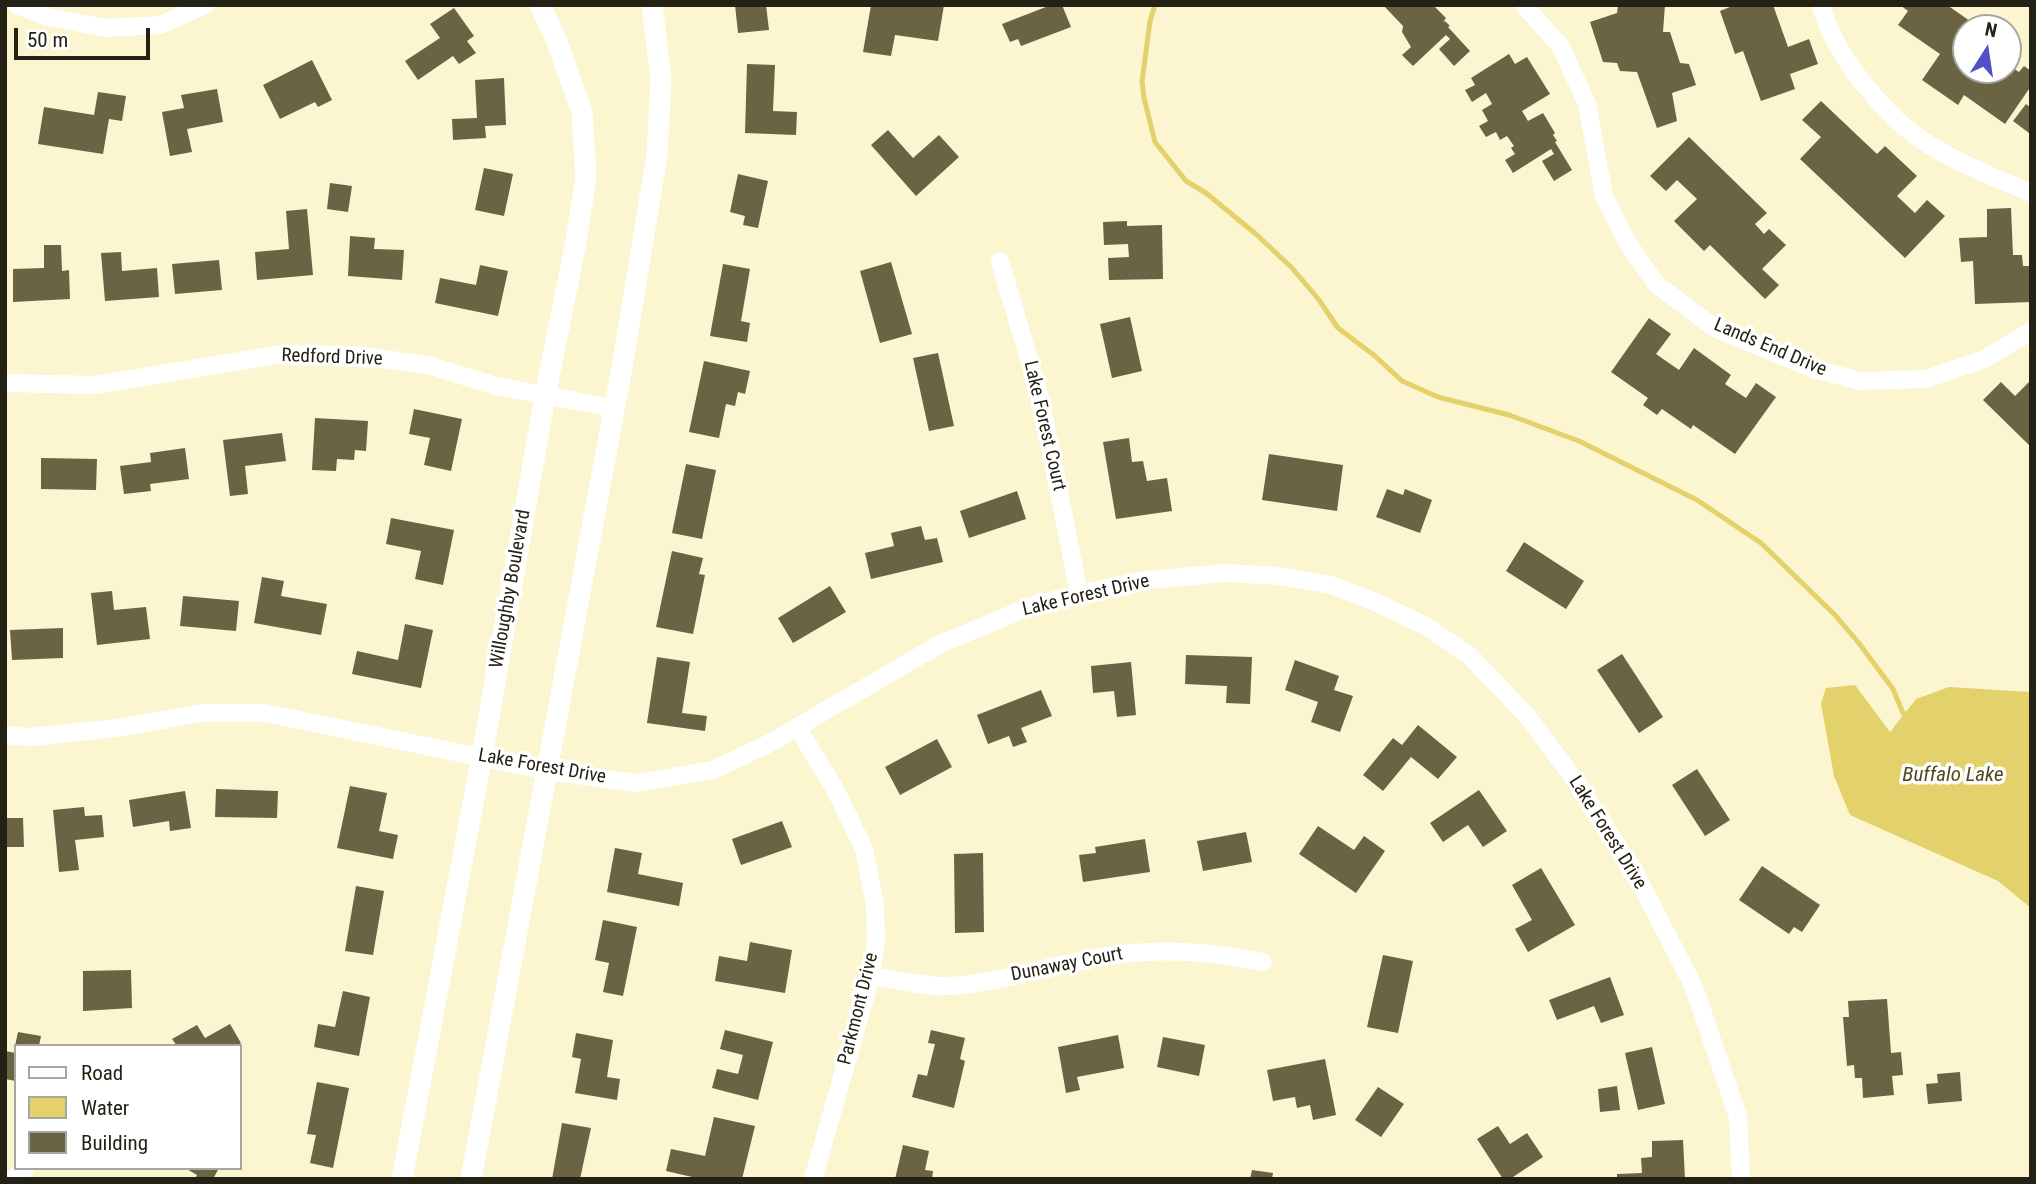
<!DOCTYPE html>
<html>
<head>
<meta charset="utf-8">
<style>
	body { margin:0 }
	#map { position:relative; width:2036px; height:1184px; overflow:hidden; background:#fbf5d0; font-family:"Roboto Condensed",sans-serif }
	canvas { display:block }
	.frame { position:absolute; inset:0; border:7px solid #242214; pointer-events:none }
	.legend { position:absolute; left:14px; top:1044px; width:228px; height:126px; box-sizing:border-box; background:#fff; border:2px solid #a7a7a1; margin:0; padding:9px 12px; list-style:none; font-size:21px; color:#242214 }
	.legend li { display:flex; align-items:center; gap:14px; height:35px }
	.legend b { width:35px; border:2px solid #a7a7a1 }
	.north { position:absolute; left:1952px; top:14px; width:70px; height:70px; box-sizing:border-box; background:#fff; border:2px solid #a7a7a1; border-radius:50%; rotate:12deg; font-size:19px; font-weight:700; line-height:28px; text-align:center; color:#242214 }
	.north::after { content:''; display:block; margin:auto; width:24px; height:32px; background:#5450c7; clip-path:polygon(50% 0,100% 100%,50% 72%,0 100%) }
	.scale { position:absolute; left:14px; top:28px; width:136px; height:32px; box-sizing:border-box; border:4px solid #242214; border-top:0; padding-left:9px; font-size:21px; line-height:24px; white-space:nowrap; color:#242214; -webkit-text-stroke:5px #fff; paint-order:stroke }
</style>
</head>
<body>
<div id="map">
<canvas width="2036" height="1184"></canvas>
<div class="frame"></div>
<ul class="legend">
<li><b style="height:9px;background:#fff"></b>Road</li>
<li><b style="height:19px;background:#e3d16b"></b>Water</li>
<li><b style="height:19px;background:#6a6444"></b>Building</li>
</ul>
<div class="north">N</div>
<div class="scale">50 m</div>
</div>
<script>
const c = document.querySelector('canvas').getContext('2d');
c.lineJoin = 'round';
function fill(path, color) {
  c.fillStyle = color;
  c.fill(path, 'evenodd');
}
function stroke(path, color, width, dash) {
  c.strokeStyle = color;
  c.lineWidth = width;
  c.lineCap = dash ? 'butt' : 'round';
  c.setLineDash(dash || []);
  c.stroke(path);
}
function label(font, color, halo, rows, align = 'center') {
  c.font = font + ' "Roboto Condensed",sans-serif';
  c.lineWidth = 7;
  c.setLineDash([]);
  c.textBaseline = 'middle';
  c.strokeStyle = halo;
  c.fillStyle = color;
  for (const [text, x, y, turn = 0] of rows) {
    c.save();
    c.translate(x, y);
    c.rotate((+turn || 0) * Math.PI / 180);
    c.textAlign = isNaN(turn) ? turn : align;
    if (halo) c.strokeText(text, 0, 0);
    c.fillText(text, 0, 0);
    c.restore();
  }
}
const water = new Path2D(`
	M1855,685L1890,732L1916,699L1949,687L2031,692V908L1998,881L1850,815L1834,776L1821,704L1826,688Z`);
const stream = new Path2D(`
	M1155,5L1150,21L1142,82L1144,98L1155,142L1186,181L1206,193L1257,235L1292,268L1319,300L1338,328L1375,356L1402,381L1438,397L1509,415L1579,441L1697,500L1761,543L1835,615L1858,642L1893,689L1903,713L1907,715`);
const building = new Path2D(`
	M735,5H766L769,30L738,33Z
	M871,5H944L938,41L895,35L891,56L863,52Z
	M1051,5H1062L1071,27L1021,46L1018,39L1010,42L1002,24Z
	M1383,5H1433L1446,18L1443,22L1445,21L1450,26L1448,27L1470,51L1454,66L1439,49L1450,39L1446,35L1413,66L1402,55L1411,47L1402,32L1403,26Z
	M1618,5H1665L1663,32H1670L1680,63L1689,64L1696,85L1672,93L1677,121L1657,128L1637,72L1620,71L1617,63L1603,62L1590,22L1617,13Z
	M1735,5H1773L1788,47L1809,39L1818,64L1790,74L1795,89L1761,101L1743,51L1735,54L1720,11Z
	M1900,5H1947L1980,28H1966V70H2008V65L2019,72L2024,66L2031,71V86L2005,124L1964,95L1958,105L1922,80L1940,54L1898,25L1908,11Z
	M454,8L474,36L467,41L476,53L459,64L453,56L418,80L405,61L440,38L430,24Z
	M1509,54L1515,64L1527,57L1550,94L1522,111L1528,121L1543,113L1555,133L1553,135L1557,141L1555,142L1572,170L1554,181L1542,161L1554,154L1551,149L1513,173L1505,160L1515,154L1511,148L1514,146L1507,136L1500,140L1496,132L1486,137L1479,126L1488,121L1482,110L1492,104L1486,93L1472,102L1465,90L1475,85L1471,78Z
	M312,60L332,100L318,107L315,102L280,119L263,85Z
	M747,64L775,65L773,111L797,112L796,135L745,133Z
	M504,78L506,125L485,126L486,138L453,140L452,119L477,118L475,80Z
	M217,89L223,122L187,129L192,152L170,156L162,112L184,108L181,95Z
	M98,92L126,96L122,121L109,119L103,154L38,144L44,107L94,115Z
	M1821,101L1877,154L1885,146L1917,176L1897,196L1915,213L1927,200L1945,216L1905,258L1800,159L1821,137L1802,120Z
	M2026,104L2031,108L2029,133L2013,121Z
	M888,130L913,158L939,135L959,157L916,196L871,145Z
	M1689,137L1767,213L1755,224L1764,234L1769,229L1786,245L1762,269L1779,285L1765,299L1710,245L1704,251L1674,221L1697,199L1677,180L1666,191L1650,176Z
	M484,168L513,174L504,216L475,210Z
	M738,174L768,181L758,228L743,225L745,216L730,212Z
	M330,183L352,186L348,212L327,209Z
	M2011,208L2013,255H2022L2023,266H2031V302L1975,304L1973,261L1961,262L1959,238L1987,237V209Z
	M307,209L313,275L257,280L255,252L289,249L286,211Z
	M1127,221V226L1162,225L1163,279L1109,280L1108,258L1129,257L1128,244L1104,245L1103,222Z
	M350,236L375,238L374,249L404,250L402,280L348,276Z
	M44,245H61L62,271L69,270L70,299L13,302V269L44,268Z
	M121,252L122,271L157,268L159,297L105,301L101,253Z
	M219,260L222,290L175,294L172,264Z
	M891,262L912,334L880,343L860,271Z
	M723,264L750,269L741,321L750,323L747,342L710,336Z
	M480,265L508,271L498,316L435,303L440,278L476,285Z
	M1130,317L1142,371L1112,378L1100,324Z
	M1649,318L1671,334L1656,354L1679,370L1694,348L1731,375L1725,384L1746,398L1756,383L1776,397L1735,454L1693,425L1691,429L1662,409L1657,415L1643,405L1648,398L1611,372Z
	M938,353L954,426L929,431L913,358Z
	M704,361L750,371L745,394L738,392L735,406L726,404L719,438L689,432Z
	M2031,380V447L1983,400L2001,382L2015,396Z
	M414,409L462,419L451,471L424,465L430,438L409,434Z
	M315,418L368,421L366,451L355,450L354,460L337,459L336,471L312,470Z
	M282,433L286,461L245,466L248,494L230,496L223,440Z
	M1129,438L1132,462L1143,461L1147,481L1167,478L1172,511L1116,519L1103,442Z
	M185,448L189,479L150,484L151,491L124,494L120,466L151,462L150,453Z
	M1269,454L1343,465L1337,511L1262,500Z
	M41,458L97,459L96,490L41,489Z
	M686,464L716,470L702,539L672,533Z
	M1387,489L1403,495L1405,489L1432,500L1420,533L1376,517Z
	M1017,491L1026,519L969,538L960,511Z
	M391,518L454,530L443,585L415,579L421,551L386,544Z
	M921,526L925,540L937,538L943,562L871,579L865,553L894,546L891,533Z
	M1524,542L1584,581L1566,609L1506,571Z
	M672,551L703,558L699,574L705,575L693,634L656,627Z
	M262,577L284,581L281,596L327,604L321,635L254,623Z
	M830,586L846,612L793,643L778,618Z
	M112,591L114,610L146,607L150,639L97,645L91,593Z
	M183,596L239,601L236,631L180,626Z
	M405,624L433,630L421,688L352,674L357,651L398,660Z
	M63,628V658L12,660L10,630Z
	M1622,654L1663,717L1639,733L1597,670Z
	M1186,655L1252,657L1250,704L1226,703L1227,686L1185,684Z
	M657,657L690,662L682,713L707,716L705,731L647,723Z
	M1295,660L1339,676L1334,690L1353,696L1340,732L1311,722L1318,702L1285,690Z
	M1131,662L1136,715L1117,717L1114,691L1093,693L1091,666Z
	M1041,690L1052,716L1021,728L1027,742L1013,747L1009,736L988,744L977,715Z
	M1418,725L1457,757L1438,779L1411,757L1383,791L1363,775L1393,738L1402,745Z
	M937,739L952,767L900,795L885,767Z
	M1697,769L1730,820L1705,836L1672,785Z
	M350,786L387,793L379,831L398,835L393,859L337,848Z
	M216,789L278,791L277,818L215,817Z
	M1479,790L1507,831L1483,847L1468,825L1443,842L1430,823Z
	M185,791L191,828L170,831L169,821L133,827L129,800Z
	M84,807L85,816L102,815L104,837L75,840L79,870L59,872L53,810Z
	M5,818H23L24,847H5Z
	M782,821L792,847L741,865L732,839Z
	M1318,826L1354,850L1364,836L1385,851L1356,893L1299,854Z
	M1246,832L1252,862L1203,871L1197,841Z
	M1145,839L1150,872L1083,882L1079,855L1096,853L1095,847Z
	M615,848L642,853L638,874L683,883L679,906L607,892Z
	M983,853L984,932L955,933L954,854Z
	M1762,866L1820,905L1802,932L1794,927L1789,934L1739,900Z
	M1541,868L1575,925L1528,952L1515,929L1532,920L1512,885Z
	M356,886L384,891L373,955L345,951Z
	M603,920L637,927L623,996L603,992L609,963L595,960Z
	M750,942L792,950L785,993L715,981L719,956L747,961Z
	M1383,955L1413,961L1398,1033L1367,1027Z
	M131,970L132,1008L83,1011V971Z
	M1610,977L1624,1015L1601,1023L1594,1006L1557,1020L1549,1000Z
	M343,991L370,997L359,1056L314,1047L318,1024L335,1027Z
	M1887,999L1891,1053L1901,1052L1903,1075L1892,1076L1894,1095L1863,1098L1862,1078H1855L1854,1065L1847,1066L1843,1017H1849L1848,1001Z
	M230,1024L241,1043L236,1046H177L172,1039L197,1025L205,1038Z
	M725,1030L773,1042L758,1100L712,1088L717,1069L738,1074L743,1055L720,1049Z
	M931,1030L965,1038L960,1059L965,1061L954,1108L912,1097L918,1074L927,1076L935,1044L928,1043Z
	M18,1032L41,1036L39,1046H15Z
	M576,1033L613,1040L607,1077L620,1079L617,1100L575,1093L581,1059L572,1057Z
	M1118,1035L1124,1068L1077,1077L1080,1090L1066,1093L1058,1047Z
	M1163,1037L1205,1045L1199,1076L1157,1067Z
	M1652,1047L1665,1104L1638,1110L1625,1053Z
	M5,1051L16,1053V1081L5,1079Z
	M1325,1059L1336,1115L1313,1120L1310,1105L1297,1108L1295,1097L1273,1101L1267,1070Z
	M1960,1072L1962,1101L1928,1104L1926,1084L1938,1083L1937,1074Z
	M317,1082L349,1088L333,1168L310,1163L316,1135L307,1134Z
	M1617,1086L1620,1110L1600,1112L1598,1089Z
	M1378,1087L1404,1104L1381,1137L1355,1120Z
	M714,1117L755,1126L742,1179H701L666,1171L671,1149L705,1156Z
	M562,1123L591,1128L580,1179H552Z
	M1498,1126L1510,1144L1527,1133L1543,1157L1510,1179H1503L1477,1139Z
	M1683,1140L1685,1179H1617V1174L1642,1173L1641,1158L1652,1157V1141Z
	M903,1145L929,1151L925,1170L933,1171L932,1179H895Z
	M185,1168H219L213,1179H195L197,1175Z
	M1252,1170L1273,1173L1272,1179H1250Z`);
const minor = new Path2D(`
	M17,5L48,17L106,28L160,25L205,5
	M1524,5L1561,47L1587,104L1604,196L1627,242L1656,284L1716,329L1814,369L1860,381L1926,379L1985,359L2031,331
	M1821,5C1833,54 1886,118 1928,144C1960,164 1996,178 2031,193
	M1000,261L1040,397L1079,593
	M5,383L96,385L283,354L354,355L428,365L496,386L613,408
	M797,727L835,789L864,849L875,904L876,942L871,976L813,1179
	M5,735L30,737L118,728L202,713H265L548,771L637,783L713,770L768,744L942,643L1037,604L1139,581L1225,573L1279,576L1331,585L1375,602L1426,626L1470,656L1529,718L1574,779L1635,873L1694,987L1738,1117L1741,1179
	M871,976C893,979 929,988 951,986C1006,982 1059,962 1114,955C1168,948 1210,952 1263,962
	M14,1179L26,1168`);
const tertiary = new Path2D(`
	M402,1179L482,756L545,396L575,247L586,178L582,112L556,39L540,5
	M471,1179L622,367L657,155L661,78L652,5`);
const streetNames = [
	["Lands End Drive",1770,348,23],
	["Redford Drive",332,358,2],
	["Lake Forest Court",1044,426,77],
	["Willoughby Boulevard",511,589,-80],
	["Lake Forest Drive",1086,596,-13],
	["Lake Forest Drive",542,767,10],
	["Lake Forest Drive",1607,833,58],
	["Dunaway Court",1067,965,-11],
	["Parkmont Drive",859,1009,-76]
];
const waterNames = [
	["Buffalo Lake",1953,776]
];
fill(water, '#e3d16b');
stroke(stream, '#e3d16b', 5);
fill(building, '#6a6444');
stroke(minor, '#fff', 18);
stroke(tertiary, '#fff', 21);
label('19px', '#242214', '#fff', streetNames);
label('italic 21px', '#514a20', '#fff', waterNames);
</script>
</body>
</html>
